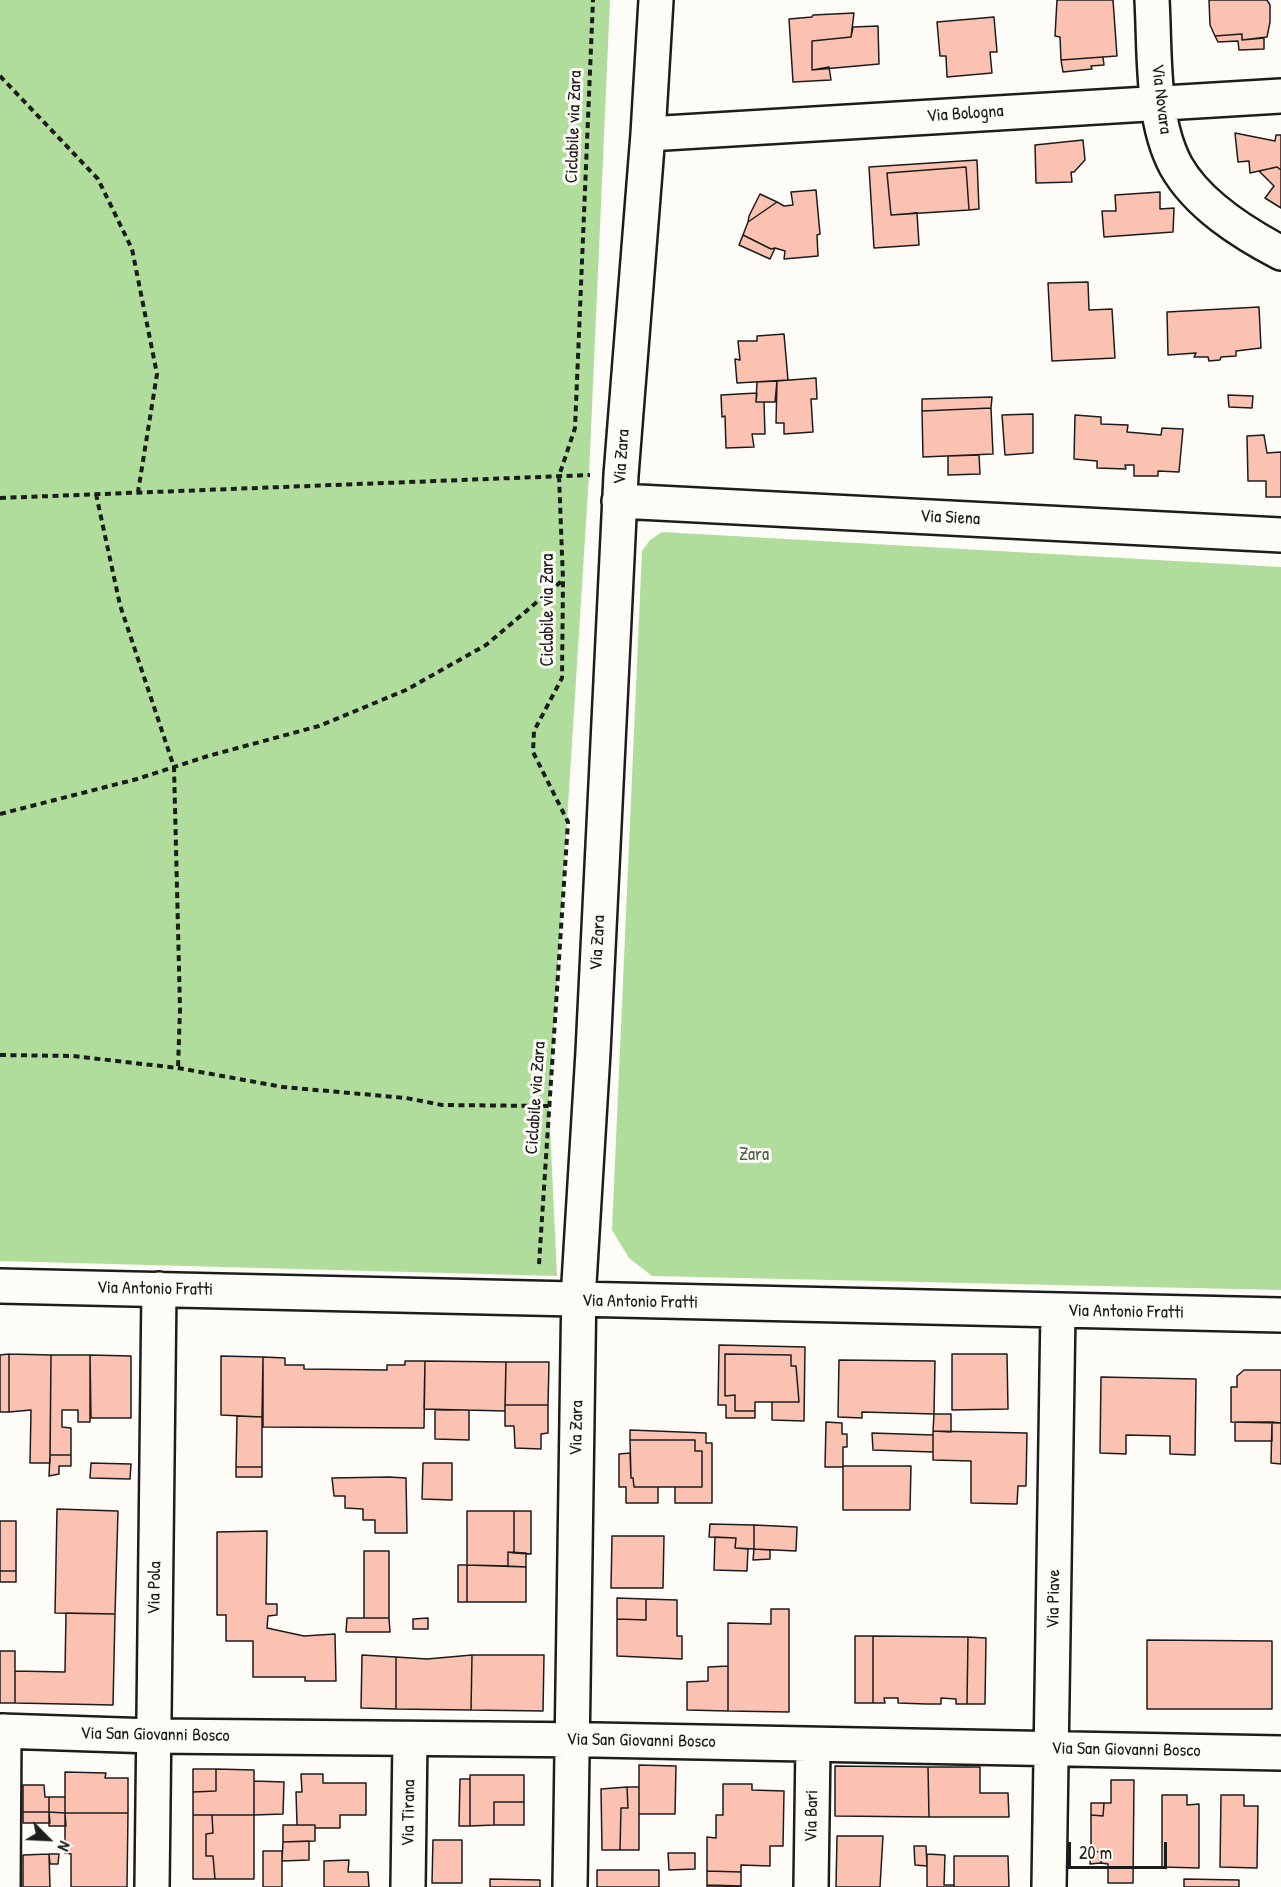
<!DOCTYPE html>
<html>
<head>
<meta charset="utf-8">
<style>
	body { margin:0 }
	#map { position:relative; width:1281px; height:1887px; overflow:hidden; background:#fdfcf7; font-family:"Patrick Hand",sans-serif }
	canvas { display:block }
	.north { position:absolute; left:18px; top:1809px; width:60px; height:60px; -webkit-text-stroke:4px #fdfcf7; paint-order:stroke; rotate:114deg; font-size:16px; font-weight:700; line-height:24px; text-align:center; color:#1c1c1c }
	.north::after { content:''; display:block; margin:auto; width:21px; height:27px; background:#1c1c1c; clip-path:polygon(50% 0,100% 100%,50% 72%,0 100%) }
	.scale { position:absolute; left:1068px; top:1842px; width:99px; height:27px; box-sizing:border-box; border:3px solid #1c1c1c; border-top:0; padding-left:8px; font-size:18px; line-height:21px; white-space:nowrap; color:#1c1c1c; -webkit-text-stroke:4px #fdfcf7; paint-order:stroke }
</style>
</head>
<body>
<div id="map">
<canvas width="1281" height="1887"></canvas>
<div class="north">N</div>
<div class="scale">20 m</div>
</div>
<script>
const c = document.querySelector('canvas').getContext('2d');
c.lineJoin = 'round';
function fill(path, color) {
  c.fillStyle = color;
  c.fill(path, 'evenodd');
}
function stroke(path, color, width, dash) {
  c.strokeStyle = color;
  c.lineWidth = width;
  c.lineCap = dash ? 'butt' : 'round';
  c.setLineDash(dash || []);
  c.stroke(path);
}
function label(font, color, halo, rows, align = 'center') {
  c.font = font + ' "Patrick Hand",sans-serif';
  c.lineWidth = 6;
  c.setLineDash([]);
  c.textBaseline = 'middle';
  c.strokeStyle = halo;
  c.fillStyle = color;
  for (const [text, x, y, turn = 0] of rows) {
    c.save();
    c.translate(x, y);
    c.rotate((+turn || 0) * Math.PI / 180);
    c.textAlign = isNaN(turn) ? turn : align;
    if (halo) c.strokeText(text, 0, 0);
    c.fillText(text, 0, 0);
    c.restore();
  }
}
const green = new Path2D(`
	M0,0H610L589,475L549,1106L557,1276L0,1261Z
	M662,532L1281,567V1290L652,1276L629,1258L612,1230L642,551L650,540Z`);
const building = new Path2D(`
	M1057,0H1113L1117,56L1061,60L1060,37L1055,36Z
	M1209,0H1267L1270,5V22L1267,37L1242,40V34L1215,36L1210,25Z
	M854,13L851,37L812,41V70L829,67L831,80L793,82L789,19L812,17L813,15Z
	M994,17L997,52H990L992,73L947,77L946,56H940L937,22Z
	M878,26L879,64L812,70V41L851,37L853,27Z
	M1242,34V40L1264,38V49L1239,50L1238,41L1218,42L1215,36Z
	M1103,57L1104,65L1091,66L1092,69L1063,72L1061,60Z
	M1235,133L1275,141L1276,135H1281V170L1277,167L1250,173L1249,161L1238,162Z
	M1083,140L1085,160L1074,172H1071L1072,182L1036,183L1035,145Z
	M977,160L979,209L969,210L966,167L887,173L891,215L917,213L919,245L874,248L869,167Z
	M966,167L969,210L891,215L887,173Z
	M1277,167L1281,170V208L1265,198L1274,186L1259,171Z
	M816,190L820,234L817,235L818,256L784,259L785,251L775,248L771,249L743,235L748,222L777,202L784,206L793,205L791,192Z
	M1160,192V209L1174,208L1173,232L1104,237L1102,211H1116L1115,195Z
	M760,194L777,202L748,222L749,216Z
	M743,235L771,249L775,248L770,259L739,245Z
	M1088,282L1089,310L1112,309L1115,358L1052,361L1048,283Z
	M1259,307L1261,348L1236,351V356L1221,357L1220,360L1209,361L1208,357H1194L1196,353L1168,355L1167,312Z
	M784,334L788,380L737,383L735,359L740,360L738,341H757V336Z
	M816,378L817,399H811L813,432L784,434V423H776L777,381Z
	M777,381L775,402H756L757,382Z
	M757,393L756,402H764L765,434H752L754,447L726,448L725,416L722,417L721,395Z
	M1228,395L1253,396L1252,408L1229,407Z
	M992,397L991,408L922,411V399Z
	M991,408L993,454L923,457L922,411Z
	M1033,414V453L1005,455L1002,415Z
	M1075,415L1101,417V424L1128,425L1127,432L1161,435L1162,428L1183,429L1179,472L1158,471V476H1134V465H1125L1126,469L1097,468V461L1074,459Z
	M1264,435L1267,453L1281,452V497H1266V481H1248L1247,436Z
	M979,455L980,474L948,475V456Z
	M719,1345L805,1347L804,1421L772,1420V1402H799L796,1366H791V1355L725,1354V1396L735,1395V1411H755V1418H726V1405H718Z
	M9,1354L51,1355L50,1463H30L31,1410L9,1412Z
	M9,1354V1412H0V1355Z
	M725,1354L791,1355V1366H796L799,1402H755V1411H735V1395L725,1396Z
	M952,1354H1007L1008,1409L952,1410Z
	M51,1355H90V1422H78V1410H62V1427L71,1428V1455H50Z
	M90,1355L131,1356V1418H91Z
	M221,1356L263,1357L262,1417L221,1415Z
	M263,1357L285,1358V1365H304V1369L387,1370V1365H405V1361H425L424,1428L263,1427Z
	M839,1360L935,1361L934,1414L862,1412V1418L838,1417Z
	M425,1361L506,1362L505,1411L424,1409Z
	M506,1362H549L548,1405H505Z
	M1244,1370H1281V1423L1231,1422V1387H1237V1376Z
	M1101,1377L1196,1379L1195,1455L1170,1454V1436L1126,1435V1454L1100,1453Z
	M505,1405H548V1433L541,1434V1449L515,1448L514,1426H505Z
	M435,1410H469V1440L435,1439Z
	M934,1414H951V1432L933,1431Z
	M237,1416L262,1417V1467H236Z
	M826,1422L842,1423V1434H847V1447H843V1467H825Z
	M1235,1422H1272V1441H1235Z
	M1272,1422L1281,1423V1464L1271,1463Z
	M630,1430L706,1433V1443H712V1503H675V1487H702V1451H695V1440H630Z
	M933,1431L1027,1433L1026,1486H1018L1017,1504L971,1503V1461L933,1460Z
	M872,1433L933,1435V1452L873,1450Z
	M630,1440H695V1451H702V1487H634L633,1478H631Z
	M630,1453L631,1478H633L634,1487H658V1503H626V1487H619V1454Z
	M50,1455H71V1466H59V1474L49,1476Z
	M91,1463L131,1464L130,1479L90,1478Z
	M423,1463H452V1500L422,1499Z
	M843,1466H911L910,1510H843Z
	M236,1467H262V1477H236Z
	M389,1477L406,1478L407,1533H375V1520H363V1509L345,1508V1496H334L332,1478Z
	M57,1509L118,1511L115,1614L55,1613Z
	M467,1511H514V1553L508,1552V1566L467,1565Z
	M514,1511H531V1554L514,1553Z
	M0,1521H16V1571H0Z
	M710,1524L754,1525V1549L735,1548L736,1538L709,1537Z
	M754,1525L797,1527L796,1551L754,1549Z
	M267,1531L266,1604H277V1615L268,1616L267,1628L304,1636L335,1634L336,1681H305V1677H253V1641H226V1615H217V1532Z
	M612,1536H664L663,1588H611Z
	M715,1537L736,1538L735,1548L748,1549L747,1571L714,1570Z
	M754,1549L770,1550V1559L753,1560Z
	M364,1551H389V1618H364Z
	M508,1552L526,1553V1567L508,1566Z
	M458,1565H467V1602H458Z
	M467,1565L526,1567V1602H467Z
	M0,1571H16V1582H0Z
	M617,1598L646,1599V1620L617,1619Z
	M646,1599L677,1600V1636H682V1659L617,1656V1619L646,1620Z
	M771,1609H789V1712L728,1711V1623L771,1624Z
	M66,1613L115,1614L113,1705L15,1703V1671L65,1672Z
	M347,1618H389L390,1632H346Z
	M428,1618V1629H413V1619Z
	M855,1636H873V1703H855Z
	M873,1636L968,1637L967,1704H956V1699L941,1698V1704H926L898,1703V1698H884L885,1703H873Z
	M968,1637L986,1638L985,1704H967Z
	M1147,1640L1272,1641V1709H1147Z
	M0,1651H15V1703H0Z
	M362,1655L396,1657V1709L361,1708Z
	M472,1655H544L543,1711L471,1710Z
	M472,1655L471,1710L396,1709V1657L427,1659Z
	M728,1666V1711L687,1710V1682L708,1681V1667Z
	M639,1765L676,1766L675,1814H639Z
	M835,1766L928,1767L929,1817L835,1816Z
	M928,1767H980V1793H1008L1009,1817H929Z
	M193,1769H216V1791L193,1792Z
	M216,1769L254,1770V1815H193V1792L216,1791Z
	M65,1772L106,1773L105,1778H128V1813H65Z
	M301,1774H323V1783H366V1815H340V1828H315V1825H297L296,1792H302Z
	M470,1775H524V1802H494V1825L470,1826Z
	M460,1779H470V1826H459Z
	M1111,1780H1134L1133,1883H1108V1864L1101,1863L1102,1852L1091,1851V1815L1103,1816L1104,1803H1111Z
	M254,1781L284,1782L283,1814L254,1815Z
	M723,1784H752V1790L784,1791L783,1846H770V1866L741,1865V1872L707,1871V1837L716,1838V1815H723Z
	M23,1785H44L45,1797H49V1812H23Z
	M627,1787H639V1850H620L621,1808H628Z
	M627,1787L628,1808H621L620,1850H602L601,1789Z
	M1162,1795H1187V1805L1199,1804V1868L1162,1867Z
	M1221,1795H1244V1806H1258L1257,1868L1220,1867Z
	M49,1797H65V1813L49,1812Z
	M494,1802H524V1825H494Z
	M1091,1803H1104L1103,1816L1091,1815Z
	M23,1812H49L50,1823H23Z
	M49,1812L65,1813L66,1826H49Z
	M65,1813H128L127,1887H71V1854L65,1853Z
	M193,1815H212L213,1833L206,1834V1856H213L215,1879H193Z
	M212,1815H254V1879H215L213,1856H206V1834L213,1833Z
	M283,1825H315V1841L283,1842Z
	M837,1836H883L880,1887H836Z
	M433,1840H462V1883H432Z
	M309,1841V1860L282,1861L283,1842Z
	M914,1846H926L927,1866L915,1865Z
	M263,1851H282V1887H263Z
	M1091,1851L1102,1852L1101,1863L1090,1864Z
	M668,1853H695V1869L669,1870Z
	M49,1854H59L58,1864H50Z
	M49,1854L50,1887H23V1855Z
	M927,1854L945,1855L944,1885H954V1887H927Z
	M954,1856H1008L1009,1887H954Z
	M349,1860L348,1872H368L369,1887H324V1861Z
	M597,1870H659V1887H597Z
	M707,1871L741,1872V1886L707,1885Z
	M490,1879L540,1880V1887H490Z
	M1184,1879L1239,1880V1887H1184Z
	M707,1885L741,1886V1887H707Z`);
const path = new Path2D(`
	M0,76L98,179L132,249L157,374L138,492
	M96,494L120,605L174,767L180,1009L178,1068
	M0,498L590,475
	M0,814L137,779L208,756L319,726L406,690L486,645L563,580
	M0,1055L73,1056L178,1068L283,1087L406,1098L442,1105L549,1106
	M539,1264L568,822L533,752L534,731L562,678L563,580L559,476L575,428L593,0`);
const minor = new Path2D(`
	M1152,0C1155,52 1151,120 1176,166C1198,205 1243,233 1281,253
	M648,134L1281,96
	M619,501L1281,535
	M0,1286L1281,1315
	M0,1731L153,1736L595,1740L1281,1753
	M3,1887L4,1731
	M152,1887L159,1289
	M408,1887L410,1739
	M570,1887L579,1283L593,1052L621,475L648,134L656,0
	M811,1887L813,1745
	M1049,1887L1058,1310`);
const streetNames = [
	["Via Novara",1161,99,83],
	["Via Bologna",965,114,-4],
	["Ciclabile via Zara",574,127,-88],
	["Via Zara",622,457,-86],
	["Via Siena",950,518,3],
	["Ciclabile via Zara",548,610,-90],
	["Via Zara",598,943,-87],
	["Ciclabile via Zara",536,1098,-86],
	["Via Antonio Fratti",155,1289,1],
	["Via Antonio Fratti",640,1302,1],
	["Via Antonio Fratti",1126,1312,1],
	["Via Zara",577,1428,-89],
	["Via Pola",155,1588,-89],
	["Via Piave",1054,1599,-89],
	["Via San Giovanni Bosco",155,1735,1],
	["Via San Giovanni Bosco",641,1741,1],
	["Via San Giovanni Bosco",1126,1750,1],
	["Via Tirana",409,1813,-89],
	["Via Bari",812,1816,-89]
];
const parkNames = [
	["Zara",754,1155]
];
fill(green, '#b0dd9c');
fill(building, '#fbc1b1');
stroke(building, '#1c1c1c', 1.5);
stroke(minor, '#1c1c1c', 38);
stroke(path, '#1c1c1c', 4, [6, 4.5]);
stroke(minor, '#fdfcf7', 33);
label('18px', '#1c1c1c', '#fdfcf7', streetNames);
label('18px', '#506049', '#fdfcf7', parkNames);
</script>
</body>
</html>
